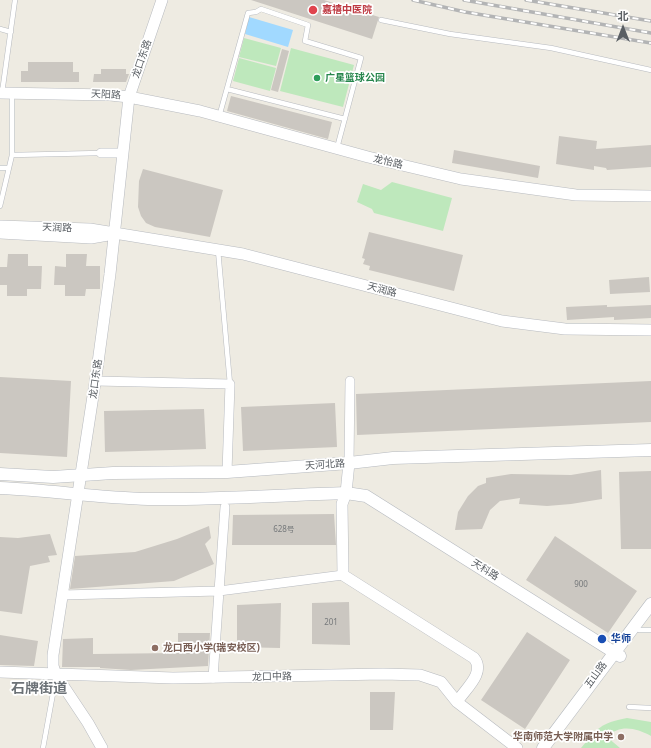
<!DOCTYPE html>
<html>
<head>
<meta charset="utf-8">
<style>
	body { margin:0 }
	#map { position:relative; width:651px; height:748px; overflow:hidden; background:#eeebe2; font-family:"Noto Sans","Noto Sans SC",sans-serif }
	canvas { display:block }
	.north { position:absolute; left:603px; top:8px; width:40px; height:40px; -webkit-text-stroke:3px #fff; paint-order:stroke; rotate:0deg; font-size:11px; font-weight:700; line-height:16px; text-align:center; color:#5a5f64 }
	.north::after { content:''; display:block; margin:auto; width:14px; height:18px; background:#5a5f64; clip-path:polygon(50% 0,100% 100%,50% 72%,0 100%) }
</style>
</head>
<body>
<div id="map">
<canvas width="651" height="748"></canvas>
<div class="north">北</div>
</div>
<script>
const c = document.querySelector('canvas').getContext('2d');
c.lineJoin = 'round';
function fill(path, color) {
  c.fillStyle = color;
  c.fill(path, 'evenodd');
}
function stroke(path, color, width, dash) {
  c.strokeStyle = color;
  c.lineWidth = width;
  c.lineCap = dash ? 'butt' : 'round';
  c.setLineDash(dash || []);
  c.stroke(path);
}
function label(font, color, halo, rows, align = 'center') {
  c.font = font + ' "Noto Sans","Noto Sans SC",sans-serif';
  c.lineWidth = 3.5;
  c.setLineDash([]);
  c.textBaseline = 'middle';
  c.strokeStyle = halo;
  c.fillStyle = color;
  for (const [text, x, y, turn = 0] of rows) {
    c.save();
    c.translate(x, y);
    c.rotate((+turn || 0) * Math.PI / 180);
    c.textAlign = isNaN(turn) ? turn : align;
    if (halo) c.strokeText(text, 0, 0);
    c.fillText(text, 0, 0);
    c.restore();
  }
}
const green = new Path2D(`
	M244,38L281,48L276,66L239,57Z
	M291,48L354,65L343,107L280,91Z
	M239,58L276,68L270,91L233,81Z
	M392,182L452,198L443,231L374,213L372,209L357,202L363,184L381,190Z
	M627,718L651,722V736C636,728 620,724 607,737L620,748H581C598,728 600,723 627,718Z`);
const water = new Path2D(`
	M249,17L293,30L288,47L245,34Z`);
const building = new Path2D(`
	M251,0H324L379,17L372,39Z
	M282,49L289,51L278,92L271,90Z
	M28,62H73V72H79V82H21V71H28Z
	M101,69H126V74H129L126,82H93L94,74H101Z
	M231,96L332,122L328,139L227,111Z
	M559,136L597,141L596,149L651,145V167L607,170L606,168L594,166V170L556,164Z
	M454,150L540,166L538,178L452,163Z
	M143,169L223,190L210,237L155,227L146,223L141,216L138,207L139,181Z
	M369,232L463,255L454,291L369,270L370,266L363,264L365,259L362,258Z
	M8,254H28V266H42L41,289H27V296H7V285H0V267H7Z
	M66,254H87L86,266H100V289H86L85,296H65V285H54L55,266L66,267Z
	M649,277L650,292L610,294L609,280Z
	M607,305V307L651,305V318L614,320V317L567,320L566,307Z
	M0,377L71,381L67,457L0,453Z
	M651,381V422L357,435L356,394Z
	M335,403L337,447L243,451L241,407Z
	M204,409L206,449L105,452L104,411Z
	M601,470L602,499L571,504L547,506L519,504L520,498L500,501L490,510L482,529L455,530L458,512L468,496L478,486L486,483V478L511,474L571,475Z
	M651,471V549H621L619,472Z
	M334,514L336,545H232L233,515Z
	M209,526L211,538L205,544L214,564L174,581L70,589L75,556L135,552L177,539Z
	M50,534L57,555L48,556L50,562L30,566L22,614L0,611V537L18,538Z
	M555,536L637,591L608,633L526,580Z
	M349,602L350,645L312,644V603Z
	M281,603L280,648L237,647V605Z
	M527,632L570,660L525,729L481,700Z
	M178,633H210L208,666L131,670L100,668V667H62L63,639L93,638V654L178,653Z
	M0,635L38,641L34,666L0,665Z
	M370,692H395L393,730H370Z`);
const service = new Path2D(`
	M381,20L450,34L551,48L651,70
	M0,29L11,32
	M227,89L345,119
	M2,93L15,0
	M219,117L248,13L256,12L261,9L308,25L305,41L361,58L337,148
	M12,155L101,153
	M0,168H9
	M0,206L12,155V99
	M218,250L230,384
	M639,630H651
	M629,707L651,708
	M43,748L56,677`);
const minor = new Path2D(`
	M101,153H123
	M96,381L230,384L227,472
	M349,463L350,381
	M62,595L219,591L225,507
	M213,678L219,591L343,575`);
const tertiary = new Path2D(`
	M0,93L110,95L129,97L200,111L368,157L461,179L576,195L651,196
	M0,226L90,229L243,254L502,321L565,329L651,330
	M0,233L91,238L108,235
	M349,463L346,493L342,504L343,575L474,658C486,673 465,689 457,702
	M0,672L173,678L383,674L420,675L441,682L457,702L517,748
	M102,748L88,723L56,675L53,666V655L97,370L110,274L129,97L162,0`);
const secondary = new Path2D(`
	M0,474L53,477L113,473L227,472L349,463L393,458L651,450
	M0,488C50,490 99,498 148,499C214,500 280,495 346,493L366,496L620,656
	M543,748L651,604`);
const rail = new Path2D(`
	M413,0L465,12L651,43
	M464,0L651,33
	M526,0L651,21`);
const markers = [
	[313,10,5,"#e0444e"],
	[317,78,4,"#2e9e5b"],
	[602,639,5,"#1a4fb4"],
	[155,648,4,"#8d6e63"],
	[621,737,4,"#8d6e63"]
];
const numberNames = [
	["628号",284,530],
	["900",581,585],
	["201",331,623]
];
const healthNames = [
	["嘉禧中医院",322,10]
];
const streetNames = [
	["龙口东路",142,59,-71],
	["天阳路",106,95,3],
	["龙怡路",388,162,14],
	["天润路",57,228,2],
	["天润路",382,290,15],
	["龙口东路",96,379,-82],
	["天河北路",325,465,-4],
	["天科路",485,570,32],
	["五山路",596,675,-54],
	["龙口中路",272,677,-1]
];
const leisureNames = [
	["广星篮球公园",325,78]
];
const transitNames = [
	["华师",611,639]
];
const educationNames = [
	["龙口西小学(瑞安校区)",163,648],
	["华南师范大学附属中学",613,737,"right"]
];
const districtNames = [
	["石牌街道",39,689]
];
fill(green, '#bee8bc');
fill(water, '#a1d9ff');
fill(building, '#cbc7c1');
stroke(service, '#b7babf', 5.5);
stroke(minor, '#b7babf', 10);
stroke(tertiary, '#b7babf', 12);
stroke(secondary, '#b5b9bf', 13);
stroke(service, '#fff', 4.5);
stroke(minor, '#fff', 9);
stroke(tertiary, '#fff', 11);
stroke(secondary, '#fff', 12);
stroke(rail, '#b3b4b5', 3.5);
stroke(rail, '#fff', 2, [6]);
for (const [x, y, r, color] of markers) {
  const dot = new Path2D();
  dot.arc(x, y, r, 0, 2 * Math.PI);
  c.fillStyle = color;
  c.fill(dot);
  stroke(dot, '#fff', 1.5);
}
label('8px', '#76797b', null, numberNames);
label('bold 10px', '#be3a42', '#fff', healthNames, 'left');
label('10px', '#5a5f64', '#fff', streetNames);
label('bold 10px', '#27864d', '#fff', leisureNames, 'left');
label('bold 10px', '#164399', '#fff', transitNames, 'left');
label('bold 10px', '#785e54', '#fff', educationNames, 'left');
label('bold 14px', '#6b7176', '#fff', districtNames);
</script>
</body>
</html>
